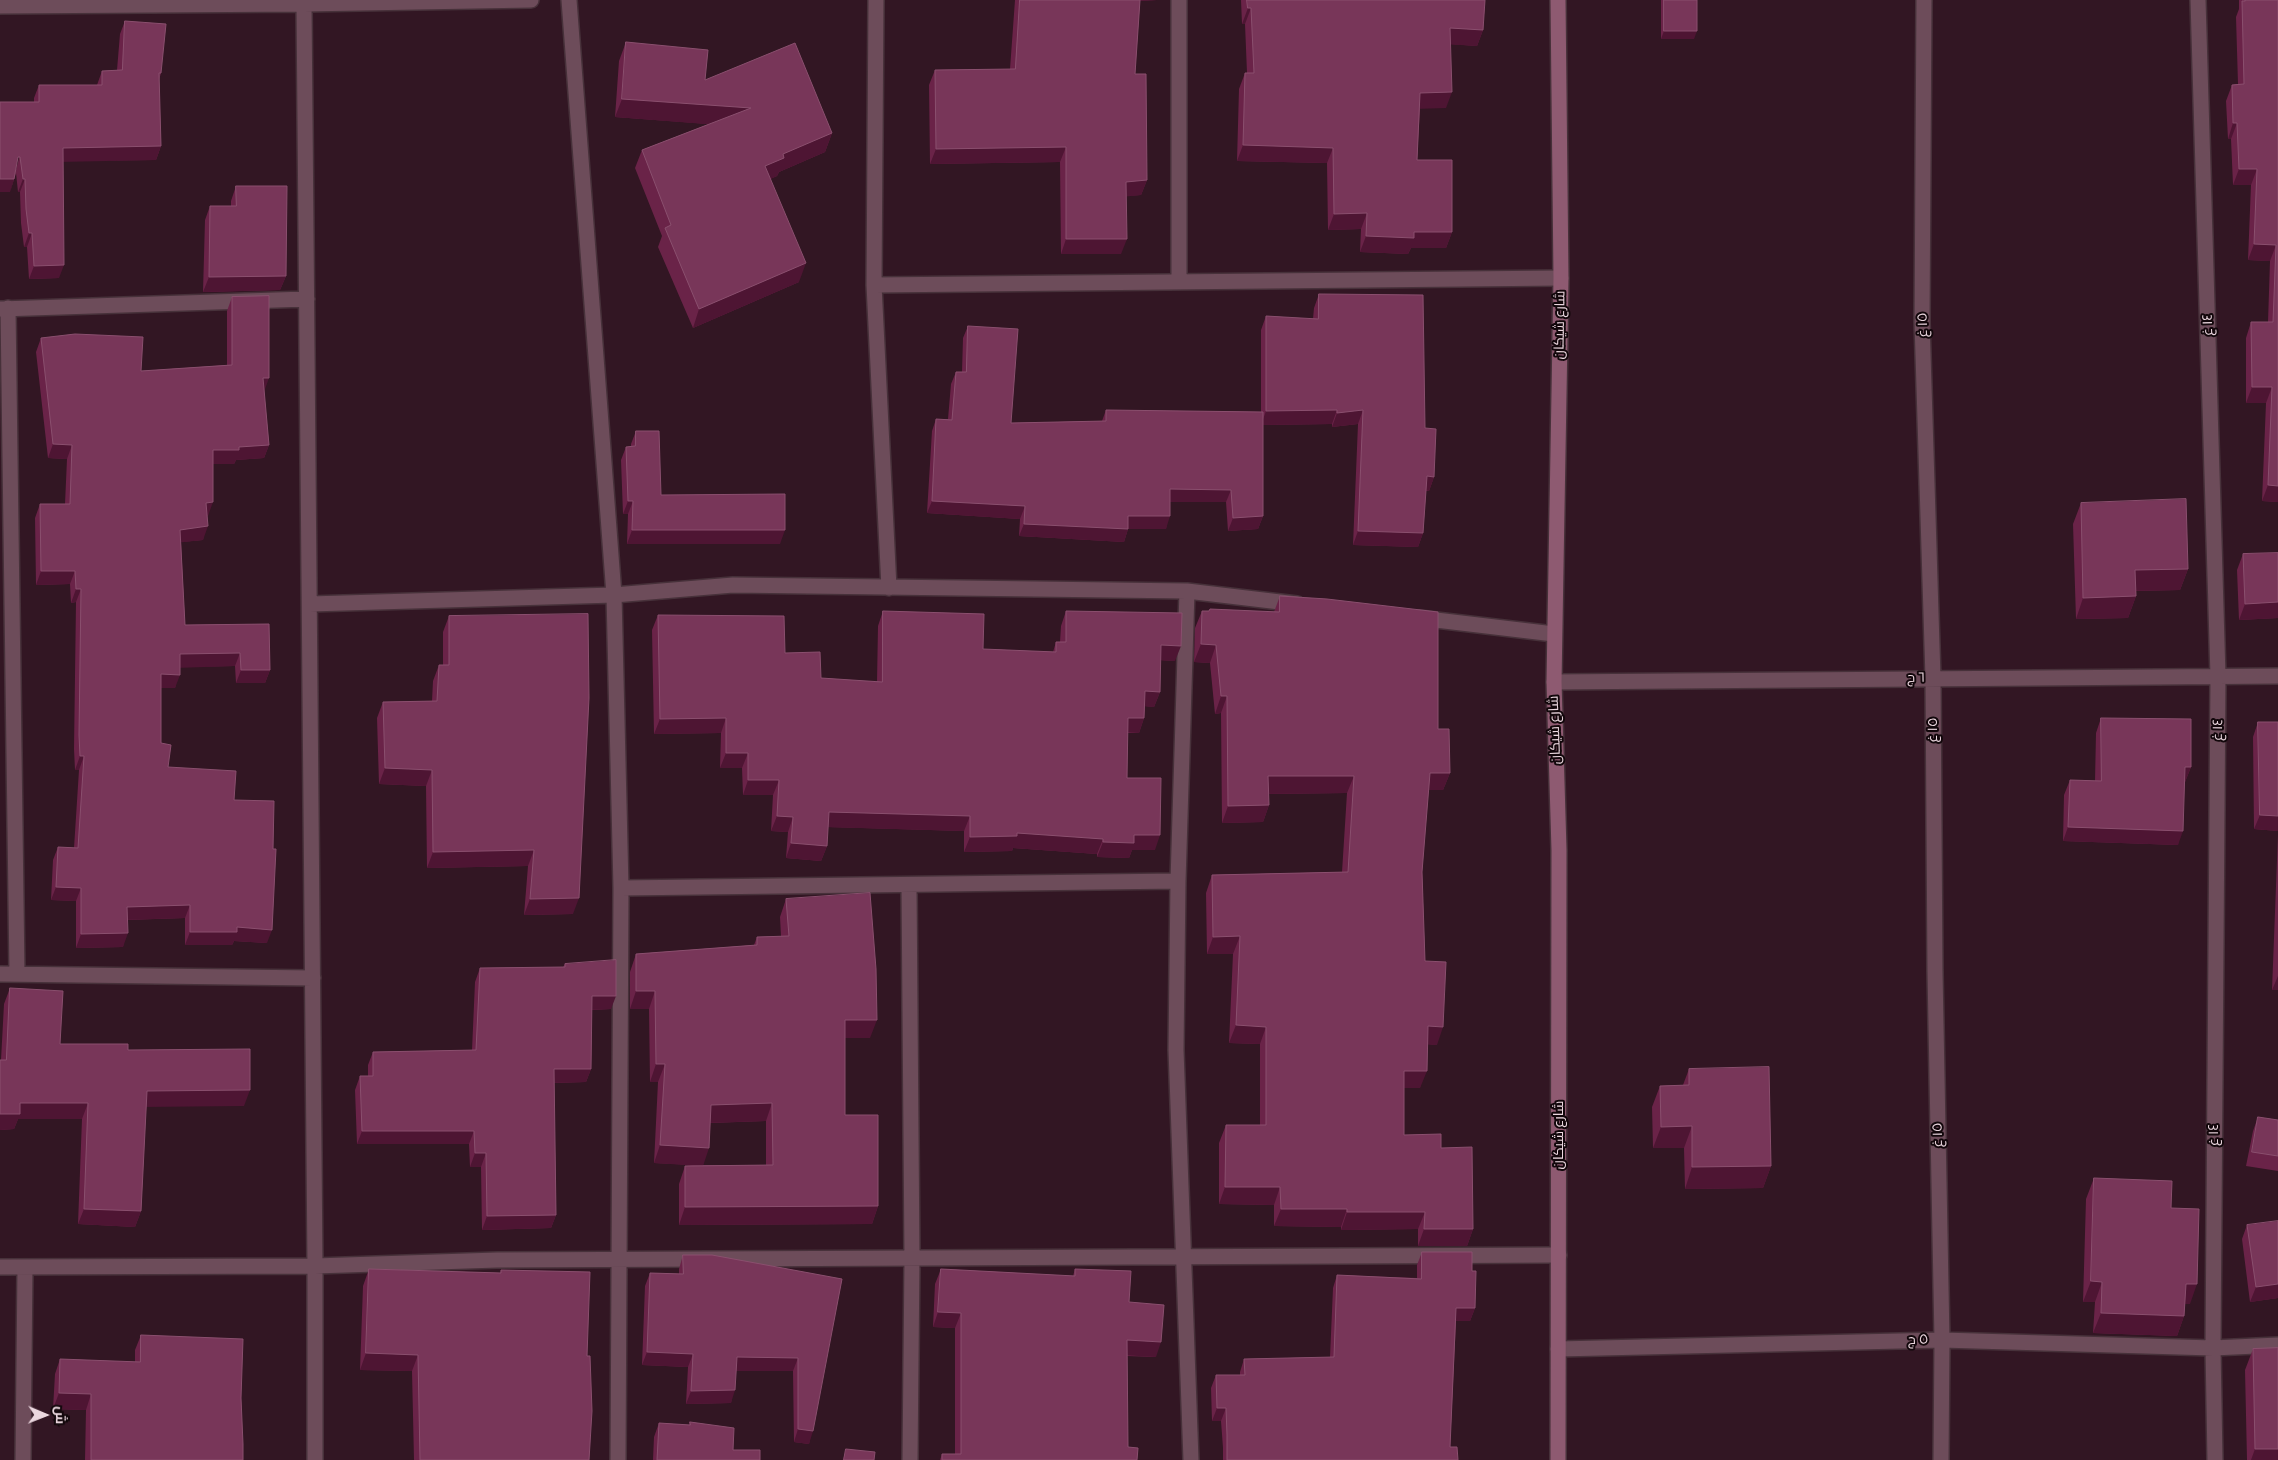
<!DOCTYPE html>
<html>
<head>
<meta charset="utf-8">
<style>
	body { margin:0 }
	#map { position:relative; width:2278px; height:1460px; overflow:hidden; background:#321623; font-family:"Fira Sans Condensed",Cairo,sans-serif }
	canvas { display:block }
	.north { position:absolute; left:20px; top:1390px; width:50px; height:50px; -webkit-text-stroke:4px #12070b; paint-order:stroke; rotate:91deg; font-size:14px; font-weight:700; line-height:20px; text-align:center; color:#ebd7df }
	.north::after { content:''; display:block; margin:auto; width:18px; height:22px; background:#ebd7df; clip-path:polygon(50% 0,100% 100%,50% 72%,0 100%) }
</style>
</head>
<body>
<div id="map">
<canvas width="2278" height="1460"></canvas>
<div class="north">ش</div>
</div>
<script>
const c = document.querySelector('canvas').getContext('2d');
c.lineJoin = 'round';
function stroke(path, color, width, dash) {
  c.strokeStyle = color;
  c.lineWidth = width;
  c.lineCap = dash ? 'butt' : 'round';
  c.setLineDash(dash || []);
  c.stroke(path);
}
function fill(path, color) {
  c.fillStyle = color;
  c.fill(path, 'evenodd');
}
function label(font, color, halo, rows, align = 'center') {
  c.font = font + ' "Fira Sans Condensed",Cairo,sans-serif';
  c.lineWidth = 4;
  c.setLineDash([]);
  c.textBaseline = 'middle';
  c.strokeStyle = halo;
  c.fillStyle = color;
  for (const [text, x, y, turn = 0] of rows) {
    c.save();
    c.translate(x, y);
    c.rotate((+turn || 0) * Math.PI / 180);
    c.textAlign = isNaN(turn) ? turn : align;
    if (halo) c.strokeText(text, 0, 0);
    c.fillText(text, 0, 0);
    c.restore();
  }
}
const street = new Path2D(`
	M569,0L614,595L621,888L618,1460
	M876,0L874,285L889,588
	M1179,0V282
	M1924,0L1922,322L1933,678L1935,972L1942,1340L1941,1460
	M2198,0L2218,676L2213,1348L2215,1460
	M304,4L315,1266V1460
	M0,6L304,4L531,0
	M874,285L1561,278
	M8,308L17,974
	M0,309L307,299
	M1187,591L1178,881L1176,1050L1191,1460
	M310,604L614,595L733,585L1187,591L1297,604
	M1419,618L1554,634
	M1554,682L2278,676
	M909,886L912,1259L910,1460
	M621,888L1178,881
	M0,974L313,978
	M0,1267L315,1266L497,1260L1559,1255
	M1558,1349L1942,1340L2213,1348L2278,1345
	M23,1460L25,1267`);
const secondary = new Path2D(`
	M1558,0L1561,278L1554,682L1559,850L1558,1460`);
const wall = new Path2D(`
	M1015,0H1157L1140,1L1135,74L1147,180L1141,195L1126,196L1121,254H1061L1060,162L930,164L929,85L935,70L1010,69Z
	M1241,0H1485L1483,30L1477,46L1450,44L1446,108H1420L1417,160L1452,232L1446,248H1411L1408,254L1360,252L1361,229L1328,230L1327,163L1237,161L1239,89L1245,73H1247L1245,24H1242Z
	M1661,0H1697L1694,39H1661Z
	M2239,0H2278V502L2262,501L2266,403H2246V338L2251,322H2268L2270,261L2248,260L2251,185H2233L2231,139H2228L2226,101L2232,85L2238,84L2236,17L2239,9Z
	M125,21L161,73L159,80L161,146L156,160L63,161L59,278L29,279L27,247H24L21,223L20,192H18L16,173L10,192L34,102V98L39,85H97L102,71L117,70L120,34Z
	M626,42L705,80L832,133L825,152L779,172L777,176L770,179L799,282L693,328L658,247L662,236L635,168L642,150L709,124L615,117L619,61Z
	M236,186L286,276L280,290L203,292L205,220L210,206H231V201Z
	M1319,294L1425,428L1434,477L1429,491H1426L1423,533L1418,547L1353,545L1358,424L1332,427V424L1263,425V516L1258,529L1228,531L1226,502H1170L1166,529H1128L1124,542L1019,536L1020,519L927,513L932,431L936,419H948L951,384L956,372H962L963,338L968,326L1011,423L1102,421L1106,410L1261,412V330L1266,316L1313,319L1314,308Z
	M232,297L264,391L269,445L264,458L236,460L234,464H213L208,516H207L203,540L181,542L185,625L269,624L270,670L265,683H236L235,666L180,667L175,688H161V743L168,767L234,800L267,943L234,941L232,945H185V918L127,920L123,947L76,948V901L51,900L53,860L58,847L74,848L79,770H75L74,749L76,602L71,603L70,584L36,585L35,518L40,504H65L67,459L48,458L36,352L41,338L141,371L227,365V311Z
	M636,431L661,495L780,544H627L628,514H623L621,460L626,447H631V444Z
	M2081,503L2188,569L2180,590L2136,591V596L2128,618L2076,619L2073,524Z
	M2278,553V618L2239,620L2237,570L2243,554Z
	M1280,596L1438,729L1450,773L1443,790H1428L1422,872L1425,961L1437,1045L1427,1044L1420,1088H1404V1135L1441,1148L1473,1229L1467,1246H1418V1229L1341,1230V1227L1274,1226V1205L1219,1204V1143L1226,1125H1260V1044L1229,1043L1233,954H1207L1206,893L1212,875L1342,872L1347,793L1269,794V805L1263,822L1222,823L1221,713L1215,714L1210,663L1194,662L1195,628L1202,611H1209L1210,609L1274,612Z
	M883,611L983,649L1053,652L1056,642H1060L1061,626L1066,611L1175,661L1160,660V692L1154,707L1145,706L1144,718L1139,733H1127V778L1155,850H1132L1129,858L1097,857V854L1013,848L1012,851L964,852V831L828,827L827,846L821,861L786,858L788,832L771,831L773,795H743L742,768H720L721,733L654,734L652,630L658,615L785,653L821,678L877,682L878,626Z
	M449,616L573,914L524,915L528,866L427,868L426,786L379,784L377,718L383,702L432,701L433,681L439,665H443V632Z
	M2101,718L2191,767L2185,782L2178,845L2063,841L2064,795L2070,780L2095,781L2096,733Z
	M2258,722L2278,831L2254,829L2253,737Z
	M2278,834V990H2272Z
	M786,899L870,1038H845V1115L878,1206L872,1224L679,1225V1184L685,1166L693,1165L654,1163L658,1082H650L649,1009H630V972L636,954L754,945L757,937L781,936L780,917ZM766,1121V1165H703L710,1123Z
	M565,964L611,1009L592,1010L591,1069L586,1082L554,1083L556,1215L551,1228L482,1230L481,1167H470L469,1144H357L355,1090L360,1076H368V1065L373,1052L472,1050L475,982L480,968L563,967Z
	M10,988L60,1044L128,1050L244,1106H146L141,1211L135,1227L78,1224L82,1119H18L14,1129L0,1130V1060H1L4,1004Z
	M1689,1069L1771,1166L1763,1188L1685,1189L1684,1148H1653L1652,1107L1660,1086L1683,1085Z
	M2258,1117L2278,1120V1171L2246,1166L2253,1131Z
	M2094,1178L2171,1208L2190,1304H2185L2184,1316L2177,1336L2093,1333L2095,1302H2083L2086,1199Z
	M2247,1225L2278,1298L2250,1302L2242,1239Z
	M1422,1252L1472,1271L1475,1308L1470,1321H1456L1450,1447L1458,1460H1223V1448L1221,1421H1212L1211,1388L1216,1375H1240V1372L1244,1359L1330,1357L1333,1288L1337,1275L1417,1278V1265Z
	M683,1255L842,1279L809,1444L794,1442L793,1371H736L731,1403L686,1404L688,1367L642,1365L645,1286L650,1273L679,1274V1269Z
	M369,1269L500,1273L501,1270L587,1356L589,1460H414L412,1371L360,1370L363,1286Z
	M941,1269L1073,1276L1075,1269L1129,1302L1156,1357L1127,1356L1128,1447L1137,1460H940L942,1454H955V1328L933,1327L935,1284Z
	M141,1335L241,1398L243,1460H85L86,1410L53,1409L55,1374L60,1359L135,1362V1350Z
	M2253,1349L2278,1460H2247L2245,1370Z
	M690,1422L733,1450L760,1460H653L654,1437L659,1423L689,1425Z
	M846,1449L874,1460H843Z`);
const shadedWall = new Path2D(`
	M1136,0H1157L1136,1Z
	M1248,8H1251L1245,24H1242Z
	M1450,28L1483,30L1477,46L1444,44Z
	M1664,31H1697L1694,39H1661Z
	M1452,92L1446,108L1414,109L1420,93Z
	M622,99L751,108L744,127L615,117Z
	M2233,123H2237L2231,139H2228Z
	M832,133L825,152L779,172L777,176L758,185L765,166L783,154Z
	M1243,145L1333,148L1327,163L1237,161Z
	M161,146L156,160L58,162L63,148Z
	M1066,147L1060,162L930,164L936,149Z
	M2239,169H2257L2251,185H2233Z
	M0,179H14L10,192H0Z
	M23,179H25L20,192H18Z
	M1147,180L1141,195L1121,197L1126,182Z
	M1367,213L1361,229L1328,230L1334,214Z
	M1414,232H1452L1446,248H1411L1408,254L1360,252L1366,236Z
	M29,233H32L27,247H24Z
	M1066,239H1127L1121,254H1061Z
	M2254,244L2276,245L2270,261L2248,260Z
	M806,263L799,282L693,328L699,309Z
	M64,265L59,278L29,279L34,266Z
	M286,276L280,290L203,292L209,277Z
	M263,378H269L264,392Z
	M2252,387H2272L2266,403H2246Z
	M1337,410L1332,424L1261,425L1266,411Z
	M1363,410L1358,424L1332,427L1337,413Z
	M53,444L72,445L67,459L48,458Z
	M269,445L264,458L236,460L234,464H208L213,450L239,447Z
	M1427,476L1434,477L1429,491L1422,490Z
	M2268,485L2278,486V502L2262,501Z
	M1170,489L1231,490L1226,502H1166Z
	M628,501H633L628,514H623Z
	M932,501L1025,506L1020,519L927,513Z
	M213,502L208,516H201L206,503Z
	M1128,516H1170L1166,529H1126H1128L1124,542L1019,536L1024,524Z
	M1263,516L1258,529L1228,531L1233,518Z
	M208,526L203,540L175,543L180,530Z
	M632,530H785L780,544H627Z
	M1358,531L1423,533L1418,547L1353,545Z
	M2188,569L2180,590L2127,591L2135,570Z
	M41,571H75L70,584L36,585Z
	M76,589H81L76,602L71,603Z
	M2136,596L2128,618L2076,619L2083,598Z
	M2278,602V618L2239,620L2245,604Z
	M1201,644L1216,645L1210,663L1194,662Z
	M1161,645L1181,646L1175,661L1155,660Z
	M240,653L235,666L175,668L180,654Z
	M241,670H270L265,683H236Z
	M161,674L180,675L175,688H156Z
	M1145,691L1160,692L1154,707L1140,706Z
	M1221,696H1227L1221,713L1215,714Z
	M726,718L721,733L654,734L660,719Z
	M1128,718H1144L1139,733L1122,732Z
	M726,753H748L742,768H720Z
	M80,756H84L79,770H75Z
	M2185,767H2191L2185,782H2180Z
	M385,768L432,770L426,786L379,784Z
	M1430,773H1450L1443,790H1423Z
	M1268,776H1354L1347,793L1262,794Z
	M748,780H779L773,795H743Z
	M1269,805L1263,822L1222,823L1228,806Z
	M829,812L970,816L964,831L824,827Z
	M2260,815L2278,816V831L2254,829Z
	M777,816L793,817L788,832L771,831Z
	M2068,827L2183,831L2178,845L2063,841Z
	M1017,833L1103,839L1097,854L1013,848L1012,851L964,852L970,837Z
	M1134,835H1160L1155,850H1132L1129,858L1097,857L1103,842Z
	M791,843L827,846L821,861L786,858Z
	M534,850L528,866L427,868L433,852Z
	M56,887L81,888L76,901L51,900Z
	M579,898L573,914L524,915L530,899Z
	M190,905L185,918L122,920L127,907Z
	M237,927L272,930L267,943L234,941L232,945H185L190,932Z
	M128,933L123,947L76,948L81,934Z
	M1240,936L1233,954H1207L1213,937Z
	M2278,976V990H2272Z
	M636,991H655L649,1009H630Z
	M592,996H616L611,1009L587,1010Z
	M845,1020H877L870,1038H839Z
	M1236,1025L1266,1027L1260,1044L1229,1043Z
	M1428,1026L1443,1027L1437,1045L1421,1044Z
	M656,1064H665L658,1082H650Z
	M554,1069H591L586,1082L549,1083Z
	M1404,1071H1427L1420,1088H1398Z
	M250,1090L244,1106L141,1107L147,1091Z
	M20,1103H88L82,1119H18L14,1129L0,1130V1114Z
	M772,1103L766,1121L705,1123L711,1105Z
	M1692,1126L1684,1148H1653L1661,1127Z
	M362,1131H474L469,1144H357Z
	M660,1145L709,1148L703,1166L654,1163Z
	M475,1153H486L481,1167H470Z
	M1771,1166L1763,1188L1685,1189L1692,1167Z
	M1225,1187H1280L1274,1205L1219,1204Z
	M878,1206L872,1224L679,1225L685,1207Z
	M84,1209L141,1211L135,1227L78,1224Z
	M1281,1209H1347L1341,1227L1274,1226Z
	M1347,1212H1425L1418,1229L1341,1230Z
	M556,1215L551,1228L482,1230L487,1216Z
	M1424,1229H1473L1467,1246H1418Z
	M2091,1281L2102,1282L2095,1302H2083Z
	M2186,1284H2197L2190,1304H2178Z
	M2278,1284V1298L2250,1302L2256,1287Z
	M1456,1308H1475L1470,1321H1452Z
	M938,1312L961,1313L955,1328L933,1327Z
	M2101,1313L2184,1316L2177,1336L2093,1333Z
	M1127,1340L1161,1342L1156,1357L1122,1355Z
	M647,1352L693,1354L688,1367L642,1365Z
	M366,1353L418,1355L412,1371L360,1370Z
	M737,1357L798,1358L793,1371H732Z
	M735,1390L731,1403L686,1404L691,1391Z
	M59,1393L91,1394L86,1410L53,1409Z
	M1217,1408H1226L1221,1421H1212Z
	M798,1429L813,1431L809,1444L794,1442Z
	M2255,1449H2278V1460H2251Z`);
const building = new Path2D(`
	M1020,0H1140L1135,74H1146L1147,180L1126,182L1127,239H1066V147L936,149L935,70L1015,69Z
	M1247,0H1485L1483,30L1450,28L1452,92L1420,93L1417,160H1452V232H1414V238L1366,236L1367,213L1334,214L1333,148L1243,145L1245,73H1254L1251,8H1248Z
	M1664,0H1697V31H1664Z
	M2245,0H2278V486L2268,485L2272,387H2252L2251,322H2273L2276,245L2254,244L2257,169H2239L2237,123H2233L2232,85L2244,84L2242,1H2245Z
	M125,21L166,24L161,73H159L161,146L63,148L64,265L34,266L32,233H29L26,209L25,179H23L20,157H18L14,179H0V102H39V85H102V71L122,70Z
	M626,42L708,50L705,80L795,43L832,133L783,154L784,158L765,166L806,263L699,309L665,228L671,225L642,150L751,108L622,99Z
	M236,186H287L286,276L209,277L210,206H236Z
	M1319,294L1423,295L1425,428L1436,429L1434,477L1427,476L1423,533L1358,531L1363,410L1337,413V410L1266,411V316L1318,319Z
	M269,296V378H263L269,445L239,447V450H213V502L206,503L208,526L180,530L185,625L269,624L270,670H241L240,653L180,654V675L161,674V743L171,745L168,767L236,771L234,800L274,801L273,849H276L272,930L237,927V932H190V905L127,907L128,933L81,934V888L56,887L58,847L78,848L84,756H80L79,735L81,589H76L75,571H41L40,504H70L72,445L53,444L41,338L75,334L143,337L141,371L232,365V297Z
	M968,326L1018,329L1011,423L1106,421V410L1263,412V516L1233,518L1231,490L1170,489V516H1128V529L1024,524L1025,506L932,501L936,419L952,420L956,372H966Z
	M636,431H659L661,495L785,494V530H632L633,501H628L626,447L635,446Z
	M2186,499L2188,569L2135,570L2136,596L2083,598L2081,503Z
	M2278,553V602L2245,604L2243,554Z
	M1280,596L1327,599L1438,612V729H1449L1450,773H1430L1422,872L1425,961L1446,962L1443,1027L1428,1026L1427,1071H1404V1135L1441,1134V1148L1472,1147L1473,1229H1424L1425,1212H1347V1209H1281L1280,1187H1225L1226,1125H1266V1027L1236,1025L1240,936L1213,937L1212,875L1348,872L1354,776H1268L1269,805L1228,806L1227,696H1221L1216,645L1201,644L1202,611H1209L1210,609L1279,612Z
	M883,611L984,614L983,649L1056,652V642H1066V611L1182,613L1181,646L1161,645L1160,692L1145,691L1144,718H1128L1127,778H1161L1160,835H1134V843L1103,842V839L1017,833V836L970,837V816L829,812L827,846L791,843L793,817L777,816L779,780H748V753H726V718L660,719L658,615L784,616L785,653L820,652L821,678L882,682Z
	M588,614L589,698L579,898L530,899L534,850L433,852L432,770L385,768L383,702L437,701L439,665H449V616Z
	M2101,718L2191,719V767H2185L2183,831L2068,827L2070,780L2101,781Z
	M2258,722H2278V816L2260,815Z
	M870,893L876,969L877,1020H845V1115H878V1206L685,1207V1166L773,1165L772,1103L711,1105L709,1148L660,1145L665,1064H656L655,991H636V954L757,945V937L789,936L786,899Z
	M616,960V996H592L591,1069H554L556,1215L487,1216L486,1153H475L474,1131H362L360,1076H373V1052L476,1050L480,968L565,967V964Z
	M10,988L63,991L60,1044H128V1050L250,1049V1090L147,1091L141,1211L84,1209L88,1103H20V1114H0V1060H6Z
	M1769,1067L1771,1166L1692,1167V1126L1661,1127L1660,1086L1689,1085V1069Z
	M2258,1117L2278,1120V1156L2252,1152Z
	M2094,1178L2172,1181L2171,1208L2199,1209L2197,1284H2186L2184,1316L2101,1313L2102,1282L2091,1281Z
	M2278,1221V1284L2256,1287L2247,1225Z
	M1422,1252H1472V1271H1476L1475,1308H1456L1450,1447H1457L1458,1460H1227V1435L1226,1408H1217L1216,1375H1245L1244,1359L1334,1357L1337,1275L1421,1279Z
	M683,1255H712L842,1279L813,1431L798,1429V1358L737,1357L735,1390L691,1391L693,1354L647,1352L650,1273L683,1274Z
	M369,1269L501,1273V1270L590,1272L587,1356H590L592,1411L589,1460H420L418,1355L366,1353Z
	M941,1269L1075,1276V1269L1131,1271L1129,1302L1164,1305L1161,1342L1127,1340L1128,1447L1138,1448L1137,1460H942V1454H961V1313L938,1312Z
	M141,1335L243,1339L241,1398L243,1444V1460H91V1394L59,1393L60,1359L140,1362Z
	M2278,1348V1449H2255L2253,1349Z
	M690,1422L734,1428L733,1450H760V1460H657L659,1423L690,1425Z
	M846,1449L875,1452L874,1460H844Z`);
const streetNames = [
	["شارع شيكان",1560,325,-89],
	["١٥ غ",1923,325,-91],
	["١٤ غ",2208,325,-92],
	["٦ ج",1916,678,-1],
	["شارع شيكان",1555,730,-92],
	["١٥ غ",1933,730,-90],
	["١٤ غ",2218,730,-89],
	["شارع شيكان",1559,1135,-90],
	["١٥ غ",1938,1135,-91],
	["١٤ غ",2214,1135,-90],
	["٥ ج",1918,1340,-2]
];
stroke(street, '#47313a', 18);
stroke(secondary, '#47313a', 18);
stroke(street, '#6d4c5a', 15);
stroke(secondary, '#8e5a71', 15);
fill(wall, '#6a2348');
fill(shadedWall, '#4e1533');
fill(building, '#783659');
stroke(building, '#8a4f6e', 1);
label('14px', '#ebd7df', '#12070b', streetNames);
</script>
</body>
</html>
